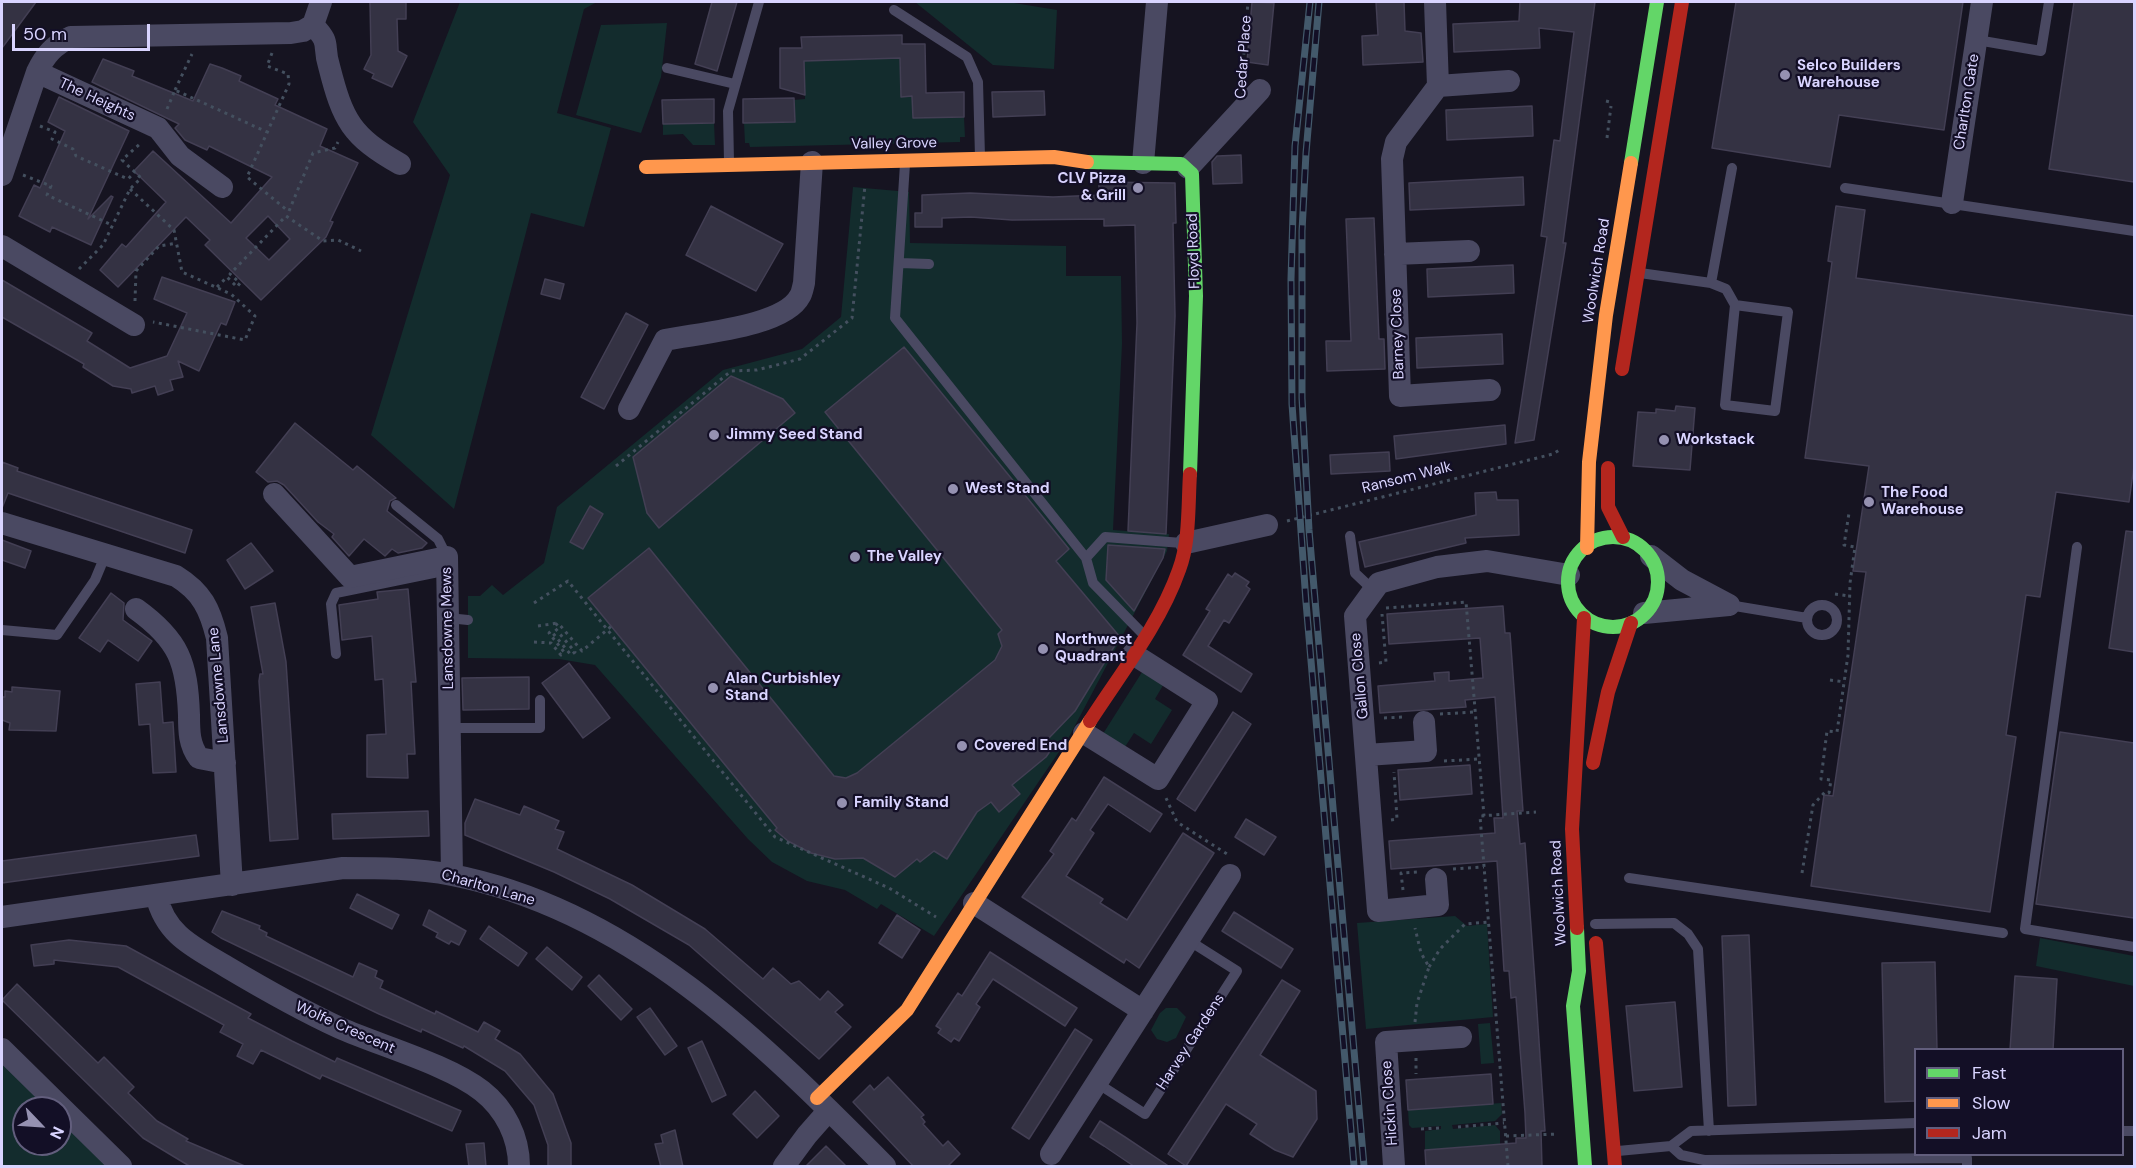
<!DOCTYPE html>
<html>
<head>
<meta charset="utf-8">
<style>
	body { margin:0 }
	#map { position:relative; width:2136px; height:1168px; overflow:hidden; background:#161421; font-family:"DM Sans",sans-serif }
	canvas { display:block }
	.frame { position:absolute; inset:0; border:3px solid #d9d4ff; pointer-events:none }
	.legend { position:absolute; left:1914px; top:1048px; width:210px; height:108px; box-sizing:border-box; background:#130f26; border:2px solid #625e7d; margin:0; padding:8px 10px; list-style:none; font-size:18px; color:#d9d4ff }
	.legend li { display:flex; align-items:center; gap:12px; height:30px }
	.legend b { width:30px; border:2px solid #625e7d }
	.north { position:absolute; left:12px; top:1096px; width:60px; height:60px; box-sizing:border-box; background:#130f26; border:2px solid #625e7d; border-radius:50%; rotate:115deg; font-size:16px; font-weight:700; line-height:24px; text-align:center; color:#d9d4ff }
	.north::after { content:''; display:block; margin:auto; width:21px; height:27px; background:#9591b1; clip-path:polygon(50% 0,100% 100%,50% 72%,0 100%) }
	.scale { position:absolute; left:12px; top:24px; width:138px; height:27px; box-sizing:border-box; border:3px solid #d9d4ff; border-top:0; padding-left:8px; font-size:18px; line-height:21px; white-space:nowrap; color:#d9d4ff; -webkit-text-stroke:4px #130f26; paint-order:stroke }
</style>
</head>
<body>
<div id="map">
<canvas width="2136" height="1168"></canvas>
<div class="frame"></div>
<ul class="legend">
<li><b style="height:8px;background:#63d668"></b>Fast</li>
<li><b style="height:8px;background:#ff974d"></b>Slow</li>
<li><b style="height:8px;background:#b3261e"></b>Jam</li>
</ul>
<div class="north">N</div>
<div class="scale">50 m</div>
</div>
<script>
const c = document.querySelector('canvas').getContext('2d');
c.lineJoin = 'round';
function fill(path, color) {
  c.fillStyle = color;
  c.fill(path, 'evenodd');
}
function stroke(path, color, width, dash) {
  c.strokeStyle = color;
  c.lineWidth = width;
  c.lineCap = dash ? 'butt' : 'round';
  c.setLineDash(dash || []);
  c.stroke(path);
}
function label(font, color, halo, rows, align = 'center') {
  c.font = font + ' "DM Sans",sans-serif';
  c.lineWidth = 4.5;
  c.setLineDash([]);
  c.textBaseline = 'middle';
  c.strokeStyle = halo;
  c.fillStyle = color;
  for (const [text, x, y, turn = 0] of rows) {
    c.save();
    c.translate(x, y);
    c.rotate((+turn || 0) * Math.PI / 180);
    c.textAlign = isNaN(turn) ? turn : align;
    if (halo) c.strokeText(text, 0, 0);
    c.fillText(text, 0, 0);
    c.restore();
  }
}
const green = new Path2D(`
	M460,2H597L584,9L557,113L611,128L584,227L531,213L454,509L371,435L450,175L413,122Z
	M915,2H1008L1057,10L1054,69L993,65Z
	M667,23L661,77L641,133L576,115L601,25Z
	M900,58L901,96H912L913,118L964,117L965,137H960V142L750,147L749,143H745L744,123L795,122L794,100L805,99L804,61Z
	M714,123L715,145H693L683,134L663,135V124Z
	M853,187L909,192L910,243L1066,246V276H1121L1122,344L1113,530L1169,534L1167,551L1069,737L934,936L881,904L877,909L845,890L807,881L772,862L748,839L595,665L559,659L468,658V596H480L492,585L503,595L544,563L557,507L723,370L802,349L841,317Z
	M1144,669L1165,682L1155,699L1172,710L1151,744L1134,733L1123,750L1101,737Z
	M1455,916L1467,926L1487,924L1493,1017L1366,1029L1357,923Z
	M2040,938L2134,956V986L2036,966Z
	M1166,1008H1177L1186,1017L1176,1038L1167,1042L1157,1039L1151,1030L1160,1013Z
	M1490,1023L1494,1063L1481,1064L1478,1024Z
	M2,1063L48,1108H24V1144H60V1120L108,1166H2Z
	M1501,1103L1502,1114L1495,1121L1452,1125L1453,1129L1495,1125L1500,1131V1144L1425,1150V1131L1441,1129V1126L1412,1128L1409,1125L1408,1110Z`);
const building = new Path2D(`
	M2,2H36L2,48Z
	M370,2H406V19H397L398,51L407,56L392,87L372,78L374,74L364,69L371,55Z
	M712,2H737L717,71L695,64Z
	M1252,2L1274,3L1268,65L1247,62Z
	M1376,2H1404L1405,31L1421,33L1423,62L1363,65L1362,36L1378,35Z
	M1520,2H1595L1563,243H1566L1534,440L1515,443L1547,237L1541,236L1554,140L1560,141L1574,32L1539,28L1540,48L1454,52L1453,24L1519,21Z
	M1736,2H1963L1944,130L1839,115L1830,167L1712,148Z
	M2074,2H2134V182L2049,169Z
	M902,35V44H925L926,93L964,92V117L913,118L912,96L901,97L900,58L804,61L805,95L780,88V48H802L801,37Z
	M103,59L134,71L132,76L193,101L210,64L222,68L241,76L239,81L278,99L275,105L327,129L320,146L358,163L330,221L333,222L326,237L261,300L205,245L210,240L186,217L118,287L100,270L122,244L126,247L166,202L134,171L153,151L231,223L272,177L209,146L207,150L185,140L175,128L179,124L92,82ZM268,216L290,239L269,260L246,238Z
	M1044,91L1045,115L993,117L992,92Z
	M59,97L129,131L88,219L111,196L113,197L91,245L52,227L50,232L19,216L34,185L40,188L65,131L48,122Z
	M794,98L795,122L743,123V99Z
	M714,99V123L663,124L662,100Z
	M1532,106L1533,136L1447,140L1446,110Z
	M1241,155L1242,183L1213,184L1212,162L1217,156Z
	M1523,177L1524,205L1410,210L1409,183Z
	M1099,182L1175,183L1176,223H1173L1175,316L1166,534L1128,531L1137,323L1135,225L1104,226V219L1012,220L971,217L942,218V227H915V213H922V195L970,193L1053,197L1099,195Z
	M711,206L783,244L756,291L686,255Z
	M1836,206L1865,210L1856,278L2134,316V466L2129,502L2056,492L2040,597L2026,595L2006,735L2016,737L1990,912L1811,886L1824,795L1833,796L1866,572L1853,571L1869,466L1805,458L1832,262L1828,261Z
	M1374,218L1379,339H1384L1385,369L1327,371L1326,341H1351L1346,219Z
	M1513,265L1514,293L1428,297L1427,269Z
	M162,277L235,302L226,325L221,323L199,371L178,361L183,377L170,380L173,390L158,395L155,386L132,393L131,389L113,386L83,367L84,364L2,317V280L92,333L87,341L130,368L167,356L187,313L154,299Z
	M545,279L564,284L560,299L541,294Z
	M626,313L648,325L604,409L581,397Z
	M1502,334L1503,364L1417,368L1416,338Z
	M904,347L1069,549L1056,561L1120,637L1075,711L1047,740L1053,747L1046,757L1012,785L1020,794L999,812L991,802L977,812L947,859L934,851L920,862L917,859L895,877L863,858L835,859L811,853L788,841L775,830L777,828L588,598L649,548L834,776L846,778L857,773L995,660L1002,646L998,634L1002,630L825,412Z
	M731,376L783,399L795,413L659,528L647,513L633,457Z
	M1676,406L1695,408L1690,470L1633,466L1638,412L1656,413V409L1675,411Z
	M295,423L353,470L357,466L396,498L390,501L387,511L427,543L422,548L398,553L392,549L385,556L364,539L349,556L332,537L334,534L318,522L284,485L277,481L268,482L256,472Z
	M1505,425L1506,444L1396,459L1394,436Z
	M1389,452L1390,471L1331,474L1330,455Z
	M2,462L18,468L17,471L192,530L185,553L8,493L2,508Z
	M1496,492L1497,500H1518L1519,535L1465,538L1466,543L1365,567L1359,542L1476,515L1475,493Z
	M590,506L603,514L583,549L570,542Z
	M2126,531L2134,532V652L2109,648Z
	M2,540L31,551L25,568L2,560Z
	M251,543L273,571L245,589L227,560Z
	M1108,545L1165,549L1163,558L1134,611L1106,580Z
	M1235,573L1249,582L1246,586L1250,589L1229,623L1224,620L1208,646L1252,674L1241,692L1183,655L1210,611L1206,609L1228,574L1232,577Z
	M408,589L416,682H411L415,754H407L408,778L367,777V735L386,734L383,679L375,680L372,636L342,640L339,605L378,599L377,592Z
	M111,593L124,603L123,620L152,641L138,661L108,640L100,652L79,638Z
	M275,603L286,662L298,839L270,841L259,681L260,674H263L251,607Z
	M1503,606L1505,633H1510L1523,811H1517L1520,844L1525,843L1536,996L1545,1131H1541L1542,1167H1426L1425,1150L1516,1143V1138H1526L1525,1113L1516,997L1511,998L1509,971H1504L1497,861L1391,869L1389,841L1495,833L1494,818H1503L1495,697L1465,700L1466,707L1380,713L1378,686L1435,681L1434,673L1449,672V681L1483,678L1480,638L1389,644L1387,614Z
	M569,663L610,718L583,738L542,683Z
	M529,677V709L463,710L462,678Z
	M160,682L163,723L173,722L176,772L153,773L150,724L139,725L136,684Z
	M12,687L60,691L56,731L9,730L10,723L2,720V697H5V691L12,692Z
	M1233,712L1251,724L1195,811L1177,799Z
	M2060,732L2134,743V918L2036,904Z
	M1470,765L1472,794L1400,800L1398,770Z
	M1104,777L1162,814L1150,832L1108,804L1090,830L1094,833L1066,876L1103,899L1100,903L1127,920L1183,833L1214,853L1139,968L1126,959L1124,963L1022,897L1054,854L1050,851L1072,818L1076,821Z
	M475,799L520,815L524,806L559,821L555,829L564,832L557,849L632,885L705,929L763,979L773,968L791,984L799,981L820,1000L828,991L843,1005L835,1012L851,1027L819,1059L689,945L610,899L554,872L465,835V823Z
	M428,811L429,836L333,839L332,814Z
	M1246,819L1276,837L1264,855L1235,837Z
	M196,835L199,856L2,883V861Z
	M357,894L399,915L392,929L350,908Z
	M429,910L466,931L459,945L451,941L449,944L436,937L438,933L423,925Z
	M222,911L260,926L259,929L267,933L266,936L353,977L359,963L377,971L375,977L383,981L380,988L435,1014L436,1011L478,1032L484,1022L500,1031L495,1039L520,1054L553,1094L571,1143V1167H548V1145L534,1105L505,1071L464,1046L463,1048L422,1029L421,1032L379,1014L221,938L212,932Z
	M1234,912L1293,949L1281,968L1222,931Z
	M897,915L920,930L902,958L879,943Z
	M489,926L527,953L518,966L480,939Z
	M1749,935L1756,1105L1728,1106L1722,936Z
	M69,940L126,946L251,1014L248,1018L292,1041L335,1062L337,1058L461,1111L452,1131L322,1075L320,1079L261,1050L253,1064L237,1056L243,1044L220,1032L224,1025L118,967L54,960V964L34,966L31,945Z
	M547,947L582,977L572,990L536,959Z
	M990,952L1077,1008L1065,1026L993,979L976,1004L980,1007L959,1041L954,1038L951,1042L938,1033L941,1029L936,1026L958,993L962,996Z
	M1935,962L1937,1050H1916V1101L1885,1102L1882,963Z
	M599,975L632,1009L621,1020L588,986Z
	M2015,976L2057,979L2053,1050H2010Z
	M1282,980L1300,991L1260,1055L1316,1091L1317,1119L1293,1157L1275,1150L1250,1134L1257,1124L1226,1104L1186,1166L1168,1154Z
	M17,984L98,1063L104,1057L134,1087L128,1093L157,1121L188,1139L186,1141L247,1167H191L143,1138L2,1000Z
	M1675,1002L1682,1087L1634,1091L1626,1006Z
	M650,1008L677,1046L665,1055L637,1017Z
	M1075,1029L1092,1040L1029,1139L1012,1128Z
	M702,1041L726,1095L712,1102L688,1048Z
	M1491,1074L1493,1104L1408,1110L1406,1080Z
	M888,1077L924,1115L921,1117L925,1122L923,1124L943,1146L948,1141L960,1154L947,1167H914L853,1102L870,1085L874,1090Z
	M755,1091L779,1116L757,1138L733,1114Z
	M1100,1121L1125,1137L1170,1167H1135L1104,1146L1090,1137Z
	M675,1130L683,1167H661L655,1144L663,1143L661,1135Z
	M484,1143L486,1167H469L466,1144Z
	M826,1146L847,1167H805Z`);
const path = new Path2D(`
	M272,53L267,66L288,74L289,84L247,177L288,211
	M1242,77L1248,2
	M175,90L192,54
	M1606,101L1610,102
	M167,109L175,90L267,132
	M40,126L55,132L52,139L73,149L76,156L128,179L135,172
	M1607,138L1611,106
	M23,175L51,186L47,195L112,225
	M130,189L174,230L182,272L231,294L255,316L245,340L153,322
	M289,211L313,153L335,148L338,142
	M79,269L103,245L130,189L141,178L122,160L142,142
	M217,287L227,277L237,287L240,283L230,274L286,216L323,241L338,240L361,251
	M135,301L136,271L159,246L177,243
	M616,466L731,371L757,370L800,359L852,318L865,185
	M1287,521L1553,454L1561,449
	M1835,594L1849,596
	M534,603L568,581L775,837L889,888L936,917
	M1386,608L1466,602L1484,816
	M538,626L558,623
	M1379,663L1386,662L1382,614
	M1830,680L1845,682
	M1440,714L1475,712
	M1384,718L1404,717
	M1444,761L1479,759
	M1166,798L1177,822L1227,854
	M1391,820L1397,819L1394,772
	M1453,869L1484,867
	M1802,873L1813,805L1825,792L1829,793L1831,780L1821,779L1827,731L1837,732L1848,655L1850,583L1855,547L1844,545L1849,513
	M1403,890L1401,873L1419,872
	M1429,967L1440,949L1465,924L1488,922
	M1415,1022L1417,1003L1429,967L1421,953L1415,928
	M1416,1058V1074
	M1458,1127L1504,1123
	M1421,1129L1440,1128
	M1506,1136L1558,1134
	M1508,1166L1480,816L1536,812`);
const lane = new Path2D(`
	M894,10L967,57L978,82L980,157
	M1977,40L2041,51L2049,2
	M667,68L735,84
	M729,162L728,111L759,2
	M905,164L895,318L1086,558L1093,583L1142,633
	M1845,188L2134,231
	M900,263L929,264
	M1640,273L1711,283L1726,289L1735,305L1725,405L1775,411L1788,312L1735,305
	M1711,283L1732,168
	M396,505L438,539L447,557
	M1350,536L1355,573L1373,590
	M2077,547L2025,929L2134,947
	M1086,558L1105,537L1182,543
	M1729,605L1807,618
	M1807 620a15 15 0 1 1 30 0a15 15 0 1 1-30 0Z
	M448,618L468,620
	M2,630L57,635L95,580L105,556
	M336,654L331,604L336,593L448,570
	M449,728H540V700
	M1629,878L2003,933
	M1595,924L1674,923L1688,934L1698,949L1709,1131
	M1097,1083L1145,1114L1237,971L1188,940
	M2122,1131H2134
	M1671,1146L1681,1155L1704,1160L1967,1158V1166
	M1618,1151L1671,1146L1691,1131L1916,1123`);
const street = new Path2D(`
	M321,2L313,25C332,45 322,43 329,66C343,121 351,136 400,164
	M1435,2L1438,86L1396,142L1392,159L1400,396L1490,390
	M37,72L158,128L180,156L222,187
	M1438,86L1509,81
	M1143,163L1157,2
	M1188,168L1260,90
	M2,175L37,72C45,55 54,45 71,37L291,33L303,31L313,25
	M1952,203L1982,2
	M2,246L134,325
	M1395,254L1469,251
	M629,409L665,340C698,333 784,327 800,296C802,293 803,287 804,283L812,162
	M274,494L350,577L447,557L452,875
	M2,523L176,576C202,592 210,609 217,638L232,885
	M1186,543L1267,525
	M1651,556L1682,580L1729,605
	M136,609C179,640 187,662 189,715C189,731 189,745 199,758L225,763
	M1644,613L1729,605
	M1084,733L1158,779L1207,701L1133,654
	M1366,755L1426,751L1424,722
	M1436,879L1438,905L1378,911L1355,616L1379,583L1437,567L1487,561L1569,575
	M156,895C166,936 194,947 227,967C264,989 301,1010 340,1028C381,1046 449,1065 482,1091C505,1109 519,1137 519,1166
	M974,903L1143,1011
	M2,917L343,868C379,868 416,868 452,875C630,910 762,1042 885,1166
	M2,1049L121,1166
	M1051,1154L1230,875
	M784,1166L807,1135L829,1110
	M1394,1166L1386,1042L1461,1037`);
const fast = new Path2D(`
	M1087,162L1181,164L1192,174L1196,296L1190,474
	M1631,163L1657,2
	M1568 582a45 45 0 1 1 90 0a45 45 0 1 1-90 0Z
	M1577,928L1579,971L1573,1006L1585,1166`);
const slow = new Path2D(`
	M646,167L1054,157L1087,162
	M1587,548L1589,462L1606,315L1631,163
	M817,1098L907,1010L1090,721`);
const jam = new Path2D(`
	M1622,369L1682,2
	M1608,468V507L1623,537
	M1090,721C1121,673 1160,624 1179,570C1190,541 1188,504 1190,474
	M1593,763L1608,692L1631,623
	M1577,928L1572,829L1584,618
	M1596,943L1615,1166`);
const rail = new Path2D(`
	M1310,2L1295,146L1291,279L1292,404L1306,602L1354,1166
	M1319,2L1306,153L1302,231V398L1309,530L1364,1166`);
const pathBridge = new Path2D(`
	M534,642L551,643L561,655L564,652L549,633L551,631L571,655L575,652L554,627L558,623L582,651L614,624`);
const markers = [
	[1785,75,6,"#9591b1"],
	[1138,188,6,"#9591b1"],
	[714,435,6,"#9591b1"],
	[1664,440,6,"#9591b1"],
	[953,489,6,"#9591b1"],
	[1869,502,6,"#9591b1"],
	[855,557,6,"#9591b1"],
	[1043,649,6,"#9591b1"],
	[713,688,6,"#9591b1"],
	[962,746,6,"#9591b1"],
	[842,803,6,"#9591b1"]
];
const streetNames = [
	["Cedar Place",1244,57,-86],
	["The Heights",97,100,25],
	["Charlton Gate",1967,102,-81],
	["Valley Grove",894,144,-1],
	["Floyd Road",1194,251,-92],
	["Woolwich Road",1597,271,-81],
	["Barney Close",1398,334,-92],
	["Ransom Walk",1407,478,-14],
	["Lansdowne Mews",448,628,-91],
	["Gallon Close",1360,676,-95],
	["Lansdowne Lane",219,685,-95],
	["Charlton Lane",488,888,16],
	["Woolwich Road",1559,893,-93],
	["Wolfe Crescent",345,1028,24],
	["Harvey Gardens",1191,1042,-57],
	["Hickin Close",1390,1103,-94]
];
const poiNames = [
	["Selco Builders",1797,66],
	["Warehouse",1797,83],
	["CLV Pizza",1126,179,"right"],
	["& Grill",1126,196,"right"],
	["Jimmy Seed Stand",726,435],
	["Workstack",1676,440],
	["West Stand",965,489],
	["The Food",1881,493],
	["Warehouse",1881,510],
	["The Valley",867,557],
	["Northwest",1055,640],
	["Quadrant",1055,657],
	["Alan Curbishley",725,679],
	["Stand",725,696],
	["Covered End",974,746],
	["Family Stand",854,803]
];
fill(green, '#132c2d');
fill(building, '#343243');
stroke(building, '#433f54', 1.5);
stroke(path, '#44505f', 3, [3, 4.5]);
stroke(lane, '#4a4962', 10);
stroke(street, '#4a4962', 22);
stroke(fast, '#63d668', 14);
stroke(slow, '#ff974d', 14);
stroke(jam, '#b3261e', 14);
stroke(rail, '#43596b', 7);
stroke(rail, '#130f26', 4.5, [14]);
stroke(pathBridge, '#44505f', 3, [3, 4.5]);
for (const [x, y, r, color] of markers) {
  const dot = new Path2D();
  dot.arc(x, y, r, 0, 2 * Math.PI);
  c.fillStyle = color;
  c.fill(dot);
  stroke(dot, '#130f26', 2);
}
label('15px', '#d9d4ff', '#130f26', streetNames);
label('bold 15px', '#d9d4ff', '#130f26', poiNames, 'left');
</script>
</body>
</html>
